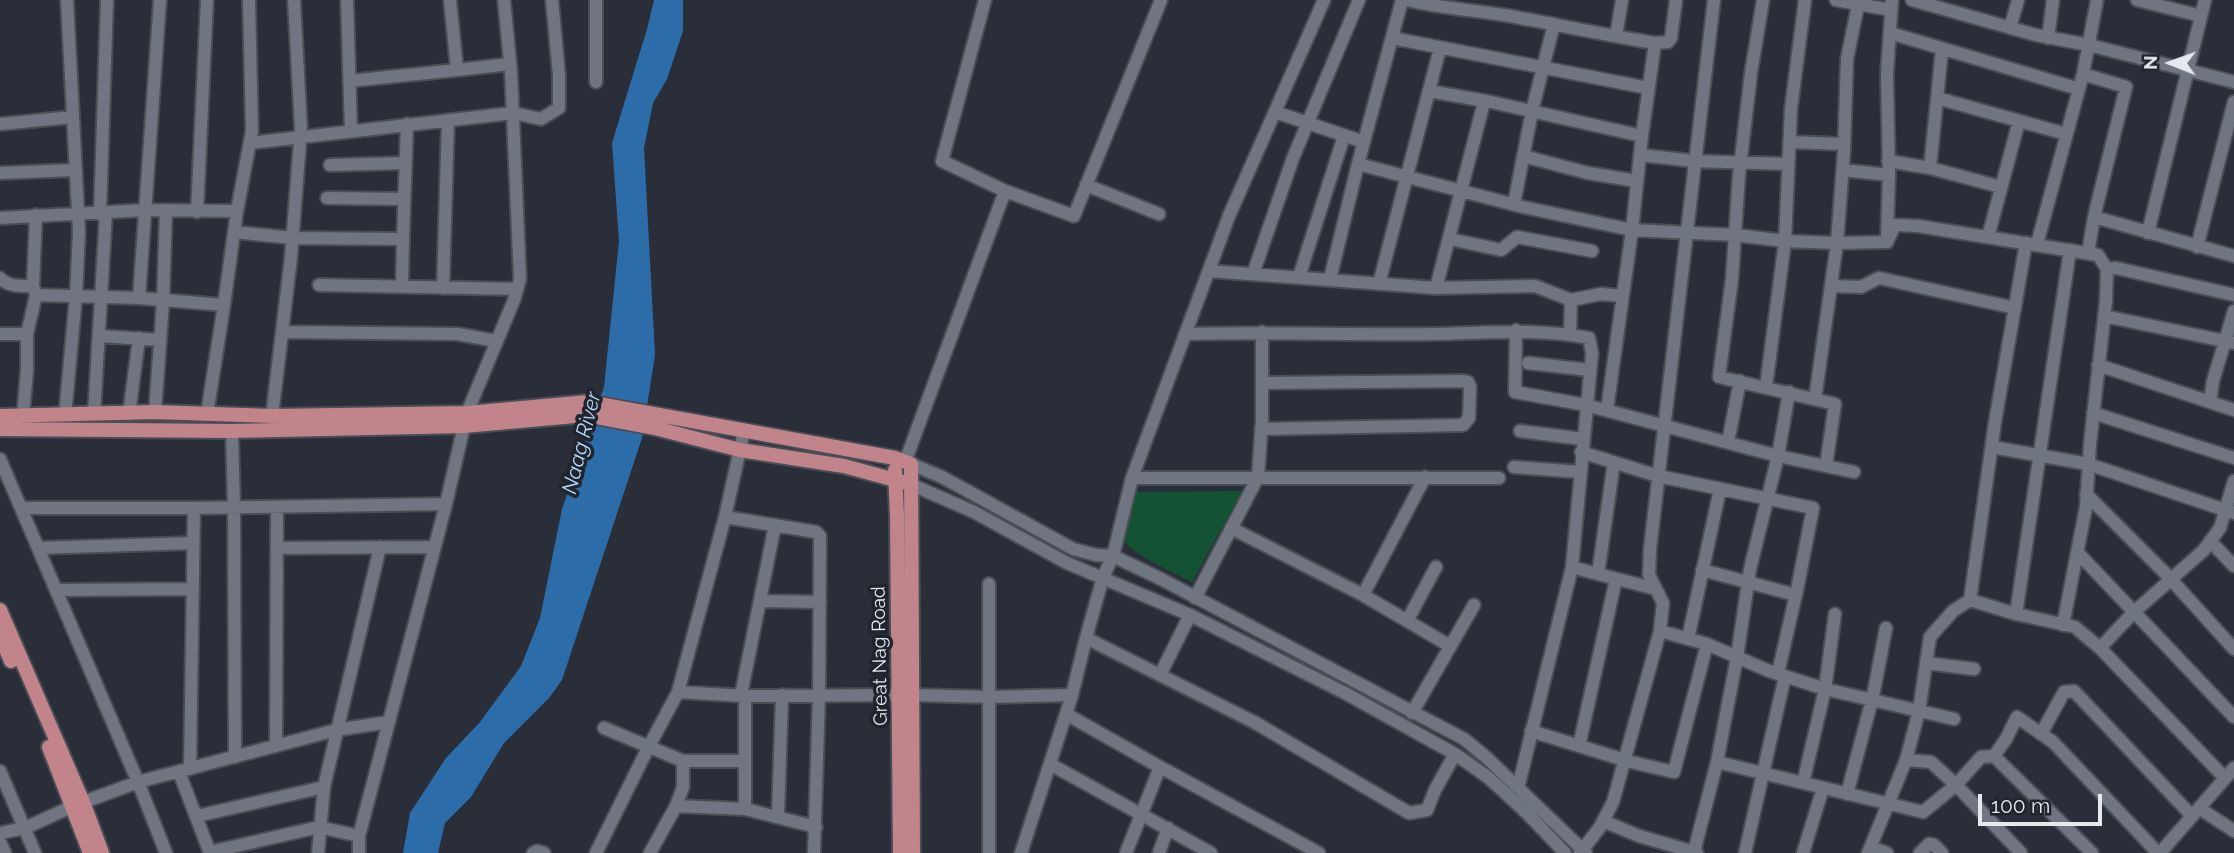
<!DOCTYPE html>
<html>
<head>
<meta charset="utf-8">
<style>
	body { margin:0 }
	#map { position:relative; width:2234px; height:853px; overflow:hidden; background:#292e38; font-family:Raleway,sans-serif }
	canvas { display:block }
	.north { position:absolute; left:2136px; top:28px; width:70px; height:70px; -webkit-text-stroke:5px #20252d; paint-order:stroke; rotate:271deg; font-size:19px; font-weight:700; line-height:28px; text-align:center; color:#e5e8ee }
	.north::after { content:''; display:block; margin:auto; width:24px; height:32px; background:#e5e8ee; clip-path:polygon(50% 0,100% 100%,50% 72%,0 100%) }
	.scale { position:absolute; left:1978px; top:794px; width:124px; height:32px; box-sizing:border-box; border:4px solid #e5e8ee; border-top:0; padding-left:9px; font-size:21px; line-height:24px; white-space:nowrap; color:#e5e8ee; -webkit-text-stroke:5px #20252d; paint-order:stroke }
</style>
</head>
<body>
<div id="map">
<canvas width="2234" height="853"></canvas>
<div class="north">N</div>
<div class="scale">100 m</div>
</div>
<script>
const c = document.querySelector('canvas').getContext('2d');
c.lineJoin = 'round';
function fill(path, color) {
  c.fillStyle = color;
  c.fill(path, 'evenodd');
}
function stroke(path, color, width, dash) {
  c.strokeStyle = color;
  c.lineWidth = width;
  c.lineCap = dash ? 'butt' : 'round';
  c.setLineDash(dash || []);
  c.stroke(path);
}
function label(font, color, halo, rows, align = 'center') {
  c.font = font + ' Raleway,sans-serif';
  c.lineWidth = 7;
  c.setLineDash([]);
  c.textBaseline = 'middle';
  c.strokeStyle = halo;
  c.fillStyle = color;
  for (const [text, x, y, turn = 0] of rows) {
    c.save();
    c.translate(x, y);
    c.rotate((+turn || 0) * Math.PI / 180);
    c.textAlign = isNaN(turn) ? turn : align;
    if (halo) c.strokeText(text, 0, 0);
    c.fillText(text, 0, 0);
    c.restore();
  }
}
const green = new Path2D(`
	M1242,491L1192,582C1177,574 1122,551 1121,534C1121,522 1130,504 1134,492Z`);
const water = new Path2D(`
	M654,0H683V31L667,79L653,103L644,148L655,355L642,438L562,680L549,698L504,743L471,797L445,823L438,853H403L410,813L446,758L480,722L521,666L540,618L562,509L604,387L619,241L612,143L647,29Z`);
const minor = new Path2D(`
	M347,0L351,131
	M985,0L942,161L1005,191L1074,216L1161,0
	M1407,0C1439,8 1472,10 1504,15C1555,24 1604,35 1655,43L1642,136L1632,230L1607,410
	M1763,0L1751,73L1739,175L1732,279L1719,377L1835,404L1826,466
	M1836,0L1891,10
	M1912,0L2036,35L2089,45L2234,82
	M2137,0L2201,16
	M2010,28L2018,0
	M1890,33L2079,89
	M1616,36L1622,0
	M1392,38L1648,88
	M2048,38L2053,0
	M1655,43L1668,42L1671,38L1676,0
	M1942,49L1930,168L2001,187
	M457,70L510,64
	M2083,74L2126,87L2094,217L2234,256
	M349,81L457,70L450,0
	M596,82V0
	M1429,91L1491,102L1642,136
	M1937,98L2066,134
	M1275,112L1364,142
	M0,124L73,117
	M1789,142L1844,144
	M250,143L513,113L541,119L559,108V75L552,0
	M1640,155L1694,161L1788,164
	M1523,156L1588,173L1637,181
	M1888,161L1930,168
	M1358,164L1523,207L1632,230L1735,235L1785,241L1837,243L1887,242L1895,225L1918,226L2098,255L2107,269L2106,301L2090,444L2086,507L2063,625
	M330,165L405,163
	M1843,170L1889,175
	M0,173L75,170
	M1086,185L1159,214
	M327,198L404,199
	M1514,204L1532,111L1554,24
	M237,211L252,131L249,0
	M197,212L207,0
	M100,214L107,0
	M0,218L145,210L237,211L224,305
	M234,232L293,238L403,239L402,287
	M2148,233L2205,0
	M1887,237L1889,175L1887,73L1892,0
	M1988,237L2019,121
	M403,239L407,124
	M1450,239L1501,250L1517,237L1592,251
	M2037,244L2083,74L2097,0
	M2197,247L2234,102
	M2088,253L2094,217
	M2107,269L2116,268L2234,295
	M1209,271L1436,288L1535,286L1571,300L1601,294L1622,296
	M1253,274L1293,158L1359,0
	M1299,277L1344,136
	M0,278C8,287 22,286 33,286L35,292
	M1330,279L1358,164L1402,0
	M1379,284L1440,48
	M319,285L517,289
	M33,286L36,215
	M1832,286L1861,287L1879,278L2015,308
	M443,288L448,120
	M1436,288L1484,102
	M139,298L160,0
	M2104,316L2234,343
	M1516,330L1515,392L1586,405L1778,456L1854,472
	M282,332L457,334L497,341
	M0,334H27L36,295L139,298L224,305L207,414
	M1185,334C1269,332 1352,335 1435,334C1487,333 1538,328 1589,338L1592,353L1572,567L1518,788
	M1570,335L1571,300
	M99,336L160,340
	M1528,363L1589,370
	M2098,365L2234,410
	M1766,387L1785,241L1791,109L1805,0
	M1815,399L1837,243L1844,151L1847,59L1859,0
	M2210,401L2213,381L2234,311
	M155,412L163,301L166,211
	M2093,413L2234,458
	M94,414L106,213
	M129,414L139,338
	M65,415L76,296L79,232L67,0
	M23,416L27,370V334
	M272,416L291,257L301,129L294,0
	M1261,429L1463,425L1469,418L1470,387L1468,382L1464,381L1262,383
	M232,431L234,508L235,757
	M1520,431L1583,439
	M1728,442L1740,381
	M1992,447L2088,464L2234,513
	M1581,452L1658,476L1813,508L1797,590L1778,673
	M0,459L138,782L166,853
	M905,462L1005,191
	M1614,462L1598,574L1656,589
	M911,464L942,477L1073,549L1096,555L1113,556L1161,579L1464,739L1487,758L1586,853
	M1514,467L1580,472
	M1132,478H1499
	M910,484L974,512L1067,563L1190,615L1345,693L1455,754L1489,778L1527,813L1565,853
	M2086,494L2166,574L2234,649
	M21,508H194L446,504
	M725,517L816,532L820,536L819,695L814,853
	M1231,528L1363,595L1450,646
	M2210,541L2234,566
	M38,548L193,543
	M277,548L435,547
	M2078,553L2234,717
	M1572,567L1598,574
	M1702,570L1796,595
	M56,590L192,589
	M1363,595L1425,477
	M1195,598L1258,477L1262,420V332
	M1970,600L1995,422L2026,243
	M760,601L820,602
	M2016,614L2070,250
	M1407,621L1436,567
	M1660,631L1707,644L1769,671L1825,689L1954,719
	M1086,638L1103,577L1113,556L1132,478L1229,216L1324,0
	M1688,639L1720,489
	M2100,648L2134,612L2204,550L2220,528L2234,481
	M1926,663L1974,669
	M1160,675L1190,615
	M678,692L745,696L900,695
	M741,695L775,525
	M913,695L989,697L1072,695
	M745,696V809
	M1412,713L1474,605
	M1066,714L1072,695L1086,638L1254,722L1409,813L1427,810L1435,790L1455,754
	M604,728L683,761V787L676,806L650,853
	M1531,731L1631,762L1674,772L1707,644
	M2041,734L2064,692L2074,691L2192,816
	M276,746L277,507
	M1579,746L1616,579
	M1994,756L2092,853
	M1906,760L1931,762L1956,785L2021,853
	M683,761H745
	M1717,762L1923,812L1956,785L1981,757L1994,756L2006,739L2017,717L2053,742L2158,853
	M1050,764L1211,853
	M1160,767L1319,853
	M190,769L194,508
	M0,771L35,853
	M179,772L210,853
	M1803,783L1825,689L1835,614
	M1847,794L1873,696L1886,628
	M676,806L745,809L816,827
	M2199,808L2234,831
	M197,816L324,787
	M778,816L782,695
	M1603,821L1639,836L1694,852
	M0,833L25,828L73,806L138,782L336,730L389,722
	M0,842L5,853
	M1871,847L1887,853
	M210,852L319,827L359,836
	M318,853L324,787L380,547
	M359,853V836L446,504L467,413L514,300L520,279L511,72L504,0
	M533,853L537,851L544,853
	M596,853L648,748L678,692L725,517L744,431
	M989,853V584
	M1021,853L1066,714L1160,767L1126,853
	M1159,853L1168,828
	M1580,853L1600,827L1613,802L1660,631L1663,603L1649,575L1650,549L1714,0
	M1697,853L1694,852L1717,762L1737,657L1750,569L1778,456L1789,392
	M1745,853L1785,676
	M1803,853L1823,788
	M1868,853L1906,760L1919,711L1930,637L1953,611L1970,600L2016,614L2075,627L2100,648L2225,778
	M1920,853L1929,844L1934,845L1942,853
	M2160,853L2234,768`);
const major = new Path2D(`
	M0,416L155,412L272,416L467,413L588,402L895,458L911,464L913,853
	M0,429L232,431L464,426L586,415L655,428L740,450L844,466L910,484
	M895,470L897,516L900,853
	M0,610L83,802L102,853
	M0,635L11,661
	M49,747L90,853`);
const streetNames = [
	["Great Nag Road",880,656,-91]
];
const waterNames = [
	["Naag River",582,443,-76]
];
fill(green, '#135334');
fill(water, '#2c6ca9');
stroke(minor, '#494d55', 16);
stroke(major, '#494d55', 18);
stroke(minor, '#707681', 12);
stroke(major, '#c2848b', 14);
label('19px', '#e5e8ee', '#20252d', streetNames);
label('italic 21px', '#b4d4f6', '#20252d', waterNames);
</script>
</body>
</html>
